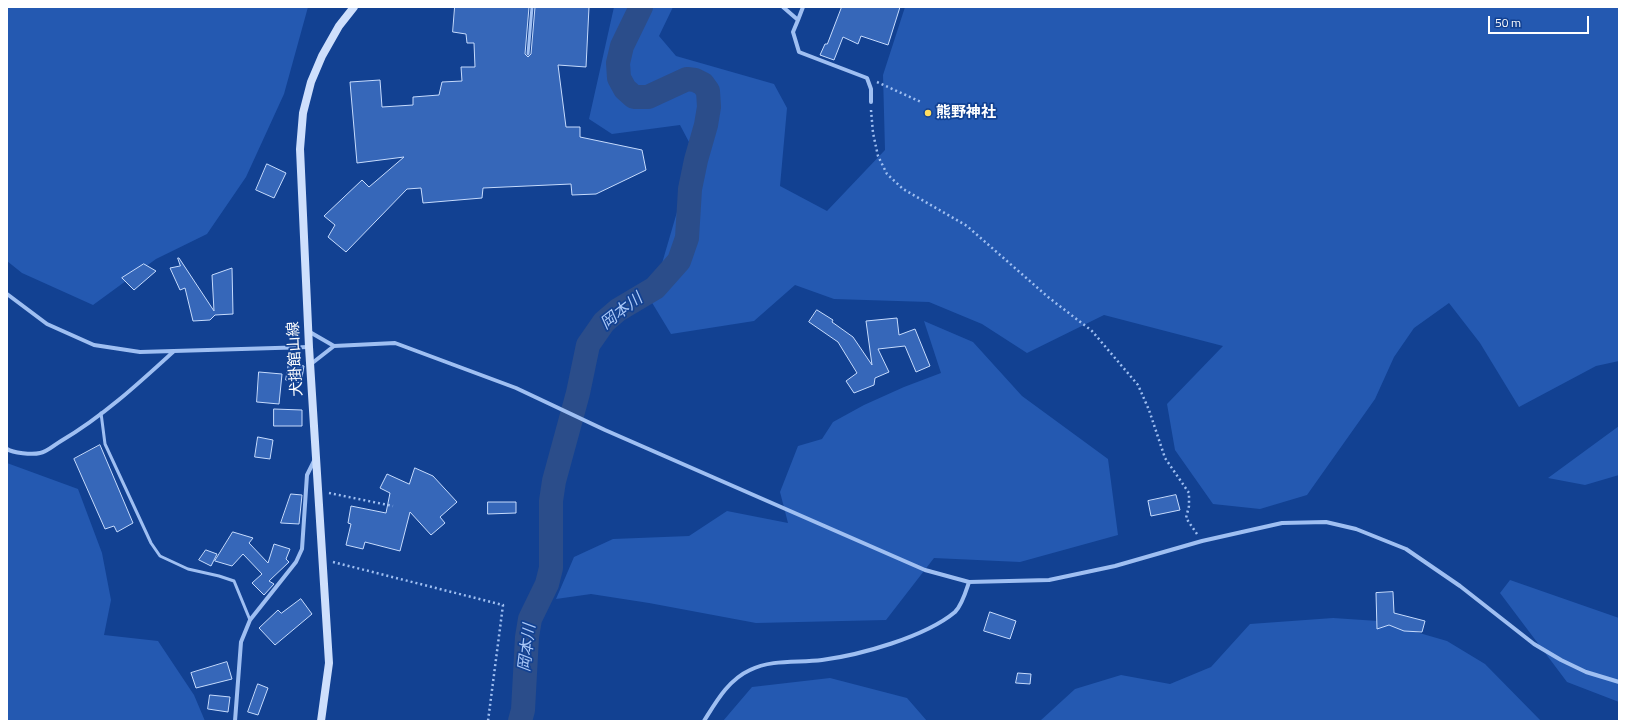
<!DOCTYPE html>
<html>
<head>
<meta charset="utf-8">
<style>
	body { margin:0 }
	#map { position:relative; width:1626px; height:728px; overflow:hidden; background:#124192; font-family:"Titillium Web",sans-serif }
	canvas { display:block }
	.frame { position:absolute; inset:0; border:8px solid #fff; pointer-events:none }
	.scale { position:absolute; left:1488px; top:16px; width:101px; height:18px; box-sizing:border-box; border:2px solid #fff; border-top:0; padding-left:5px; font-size:12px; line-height:14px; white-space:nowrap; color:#fff; -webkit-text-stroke:3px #124192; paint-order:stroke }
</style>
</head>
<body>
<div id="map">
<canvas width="1626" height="728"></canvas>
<div class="frame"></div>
<div class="scale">50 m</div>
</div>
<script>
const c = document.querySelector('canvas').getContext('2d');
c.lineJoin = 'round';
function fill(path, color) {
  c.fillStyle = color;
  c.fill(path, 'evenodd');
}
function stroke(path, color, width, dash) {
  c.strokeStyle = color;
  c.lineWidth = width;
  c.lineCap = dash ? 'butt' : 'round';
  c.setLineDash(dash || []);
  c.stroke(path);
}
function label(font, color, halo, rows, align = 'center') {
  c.font = font + ' "Titillium Web","Noto Sans JP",sans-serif';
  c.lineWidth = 3.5;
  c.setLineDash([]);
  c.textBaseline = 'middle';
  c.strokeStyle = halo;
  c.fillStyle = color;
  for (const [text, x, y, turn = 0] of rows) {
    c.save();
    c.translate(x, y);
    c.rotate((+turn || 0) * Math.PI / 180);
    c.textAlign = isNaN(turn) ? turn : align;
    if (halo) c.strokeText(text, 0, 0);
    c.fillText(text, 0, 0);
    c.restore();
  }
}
const green = new Path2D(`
	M7,7H308L284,94L246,177L207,234L156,259L93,305L22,273L7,261Z
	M614,7H673L659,36L676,56L774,84L787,108L780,186L827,211L885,150L883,75L905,7H1619V361L1596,366L1519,407L1480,343L1449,303L1414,328L1394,357L1375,399L1307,495L1260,509L1213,504L1175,450L1167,404L1223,346L1104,315L1027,353L982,324L929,302L834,299L795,285L754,321L671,334L651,301L677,212L689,142L680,125L612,134L589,119Z
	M924,321L973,342L1022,396L1108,459L1118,535L1020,562L934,558L886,620L756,623L649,603L591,594L556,599L574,557L613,539L689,536L727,511L788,523L780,492L798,446L822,439L833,422L864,405L904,387L941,373Z
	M1619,426V475L1585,485L1548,478Z
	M7,463L78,489L102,553L111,600L104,635L158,641L194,695L205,721H7Z
	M1510,580L1619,618V702L1567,682L1500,593Z
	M1333,618L1378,621L1447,641L1485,664L1541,721H1040L1075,689L1121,675L1170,684L1211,667L1250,624Z
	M830,678L907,698L927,721H723L752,687Z`);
const river = new Path2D(`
	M520,721L523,710L527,637L530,619L547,584L551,568V501L554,481L578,393L588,345L604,322L618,310L655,288L679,261L687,238L690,189L696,160L706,125L709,107L708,91L703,84L695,80L687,79L648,97H634L625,89L619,78L618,63L622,46L641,7`);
const building = new Path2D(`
	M455,7H529L525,54L528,57L531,54L535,7H589L586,67L558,65L566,127H580V137L642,150L646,170L596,194L572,195L571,184L483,188L482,198L423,203L421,188L407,189L346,252L328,237L335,225L324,216L362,180L369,187L404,157L357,163L350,82L380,80L382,107L413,105V97L439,95L442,82L462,81L461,67H475L474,43H467L466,34L453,32Z
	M842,7H900L888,45L861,36L858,44L843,37L834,60L820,55L825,44H827Z
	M267,164L286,173L274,198L256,190Z
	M178,258H179L214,311L212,275L232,268L233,314L215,315L210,320L193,321L185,288L180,290L170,268L180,266Z
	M144,264L156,271L134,290L122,278Z
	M817,310L833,320L832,322L853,337L872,365L866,321L897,318L899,335L915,329L930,366L916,372L905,346L878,349L889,372L875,378L874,385L854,393L846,381L857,373L838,342L809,322Z
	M289,363L304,366L301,383L286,380Z
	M259,372L282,374L279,404L257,402Z
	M274,409L302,410V426H274Z
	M258,437L273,440L270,459L255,457Z
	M100,445L133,523L117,532L114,526L105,529L74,459Z
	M415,468L433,476L457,502L440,517L445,523L431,535L410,512L400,551L365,542L363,549L346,545L351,524L348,523L351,506L386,513L390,493L380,488L387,474L409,484Z
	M291,494L302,495L299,524L281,523Z
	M1176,495L1180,510L1151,516L1148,501Z
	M488,502H516V513L488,514Z
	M233,532L253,538L249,543L268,563L274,544L290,549L286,559L289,562L269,581L274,584L264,595L252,583L262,574L243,554L232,566L215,561Z
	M206,550L217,554L211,566L199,560Z
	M1393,592L1394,613L1425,621L1422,632L1404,631L1389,625L1377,629L1376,593Z
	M301,599L312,614L275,645L259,628L278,610L281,613Z
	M990,612L1016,621L1010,639L984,631Z
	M227,662L232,679L196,688L191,673Z
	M1018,673L1031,674L1030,684L1016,683Z
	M258,684L268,688L258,715L248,712Z
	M210,695L230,697L228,712L208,709Z`);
const path = new Path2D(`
	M877,82L921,102
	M871,110L873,133L878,156L887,174L903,189L967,226L1048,297L1092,331L1138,385L1149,410L1165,458L1189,493V506L1186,518L1197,534
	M329,493L393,506
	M333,562L503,605L488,721`);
const service = new Path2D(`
	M528,54L532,7
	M101,413L105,444L151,543L160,556L188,569L219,576L234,581L250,620`);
const minor = new Path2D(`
	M783,7L798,20L793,32L799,52L867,78L871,89V102
	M798,20L803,7
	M7,294L47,324L94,345L140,352L309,347
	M308,331L334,346L395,343L516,388L605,430L925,570L969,582L1049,580L1115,566L1202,541L1282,523L1326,522L1356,529L1406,549L1460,586L1534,644L1561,660L1586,672L1619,682
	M311,364L334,346
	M7,449C13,453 32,455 40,453C47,452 54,445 61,441C102,417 138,384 173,352
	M235,721L241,642L250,620L296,562L302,549L307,475L315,459
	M704,721C716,702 728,680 750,670C772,659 798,663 822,660C860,655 925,637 955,612C962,605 966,591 969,582`);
const secondary = new Path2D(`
	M321,721L329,663L309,347L300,149L303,113L311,82L322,56L339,26L354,7`);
const markers = [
	[928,113,4,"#ffdd60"]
];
const poiNames = [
	["熊野神社",936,113]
];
const streetNames = [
	["犬掛館山線",296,359,-93]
];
const waterNames = [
	["岡本川",622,312,-38],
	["岡本川",528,648,-83]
];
fill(green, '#2459b1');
stroke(river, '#2b4d8a', 24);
fill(building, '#3667b9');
stroke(building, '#c6dbfd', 1);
stroke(path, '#9fbff2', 2.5, [2, 3]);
stroke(service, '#9fbff2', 3);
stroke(minor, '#9fbff2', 4);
stroke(secondary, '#cedffc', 8);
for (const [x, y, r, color] of markers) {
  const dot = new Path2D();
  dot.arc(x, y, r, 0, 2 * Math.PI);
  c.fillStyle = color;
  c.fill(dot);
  stroke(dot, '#124192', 1.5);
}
label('bold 15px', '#fff', '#124192', poiNames, 'left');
label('15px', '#fff', '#124192', streetNames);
label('italic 16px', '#abc9f9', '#124192', waterNames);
</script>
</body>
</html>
